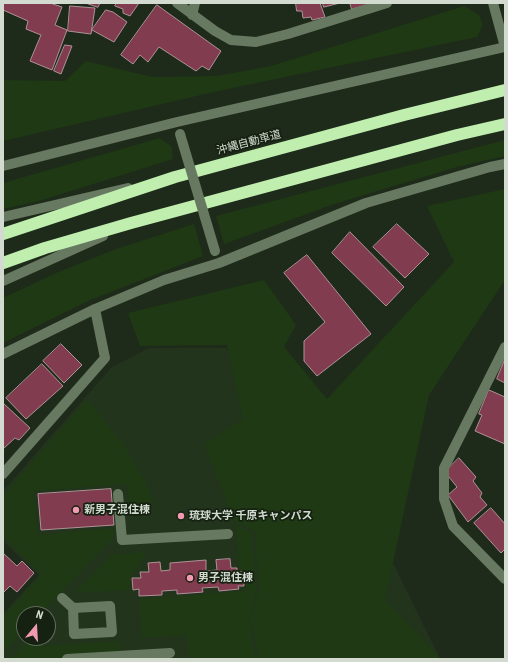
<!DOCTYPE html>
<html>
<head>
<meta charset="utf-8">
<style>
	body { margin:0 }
	#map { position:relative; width:508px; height:662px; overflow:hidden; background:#1f2b1a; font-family:"Roboto Condensed",sans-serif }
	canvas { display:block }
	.frame { position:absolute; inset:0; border:4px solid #d3dbd0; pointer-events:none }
	.north { position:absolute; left:16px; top:606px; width:40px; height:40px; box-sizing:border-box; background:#152111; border:1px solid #616b5d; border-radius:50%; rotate:18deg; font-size:11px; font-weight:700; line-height:16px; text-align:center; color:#d3dbd0 }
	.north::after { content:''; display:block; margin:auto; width:14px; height:18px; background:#f29aaf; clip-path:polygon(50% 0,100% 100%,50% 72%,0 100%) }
</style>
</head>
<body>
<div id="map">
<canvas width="508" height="662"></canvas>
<div class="frame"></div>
<div class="north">N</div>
</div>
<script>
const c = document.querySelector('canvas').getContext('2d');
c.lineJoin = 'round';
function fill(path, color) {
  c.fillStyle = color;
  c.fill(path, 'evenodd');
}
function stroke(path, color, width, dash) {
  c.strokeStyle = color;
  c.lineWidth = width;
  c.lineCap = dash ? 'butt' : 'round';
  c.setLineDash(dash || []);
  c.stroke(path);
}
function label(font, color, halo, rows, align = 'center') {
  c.font = font + ' "Roboto Condensed","Noto Sans JP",sans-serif';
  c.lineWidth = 3.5;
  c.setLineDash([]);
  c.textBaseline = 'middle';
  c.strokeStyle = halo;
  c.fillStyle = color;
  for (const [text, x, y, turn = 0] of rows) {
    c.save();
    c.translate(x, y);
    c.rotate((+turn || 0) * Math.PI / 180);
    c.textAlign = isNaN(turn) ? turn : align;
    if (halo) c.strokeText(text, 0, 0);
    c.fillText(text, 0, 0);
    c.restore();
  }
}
const built = new Path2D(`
	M149,348H226L385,547L440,659H3V614L39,575L3,541V491L111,368ZM24,614H48V638H24Z`);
const green = new Path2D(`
	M464,6L479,15L483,25L477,37L218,91L3,141V80L65,81L86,61L152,77L217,76L271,66Z
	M160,138L172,147L173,159L39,201L3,209V183Z
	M505,140V156L457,167L337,203L224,244L216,216Z
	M505,189V280L429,395L385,600L441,659H259L251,618L259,588L255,531L235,522L204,444L243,419L227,345L140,346L128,313L264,280L296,325L284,347L327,399L454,262L427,206Z
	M194,224L203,256L88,301L3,343V298L56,273L116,249Z
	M87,399L126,448L145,481L153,500L131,519L127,484L34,491L38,535L113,528L115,536L40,614H24V631L3,652V617L42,574L3,537V496Z
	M236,525L252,533L256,591L249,620L255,659H189L187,635L142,638L139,599L246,591L244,570L239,571Z
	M147,552L130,577L131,590L75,593L111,555Z
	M30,638H38L41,641V646L120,641L121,651L66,654L62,659H11Z`);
const building = new Path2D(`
	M3,3H50L62,7L55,25L67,30L52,70L30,61L41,35L26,29L28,21L3,10Z
	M86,3H100L98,7Z
	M117,3H139L130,16L123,13V9L115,6Z
	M296,3H320L325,17L312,20L311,17L303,18L302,11H297Z
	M323,3H340L324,7Z
	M350,3H374L352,9Z
	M157,5L221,51L209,70L202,66L196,71L159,47L148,62L140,55L133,64L121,55Z
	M70,6L95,8L91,34L68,31Z
	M106,10L113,12L127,22L114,42L92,30Z
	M65,45L72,46L61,74L54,71Z
	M397,224L429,254L405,278L373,247Z
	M350,232L404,287L386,306L332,253Z
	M307,255L371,334L317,376L304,361V341L325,322L284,273Z
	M61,344L82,365L64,383L43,361Z
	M505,359V383L497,379Z
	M42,364L63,386L26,419L6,398Z
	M489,390L505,397V444L475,431L482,415L479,414Z
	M3,403L30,428L19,440L15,438L3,449Z
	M459,458L476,477L473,481L482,493L480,497L487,505L468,522L448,495L457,487L445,472Z
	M111,489L114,525L41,530L38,494Z
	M491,508L505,524V549L501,553L474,523Z
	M3,553L17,566L22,561L34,573L17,592L10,586L3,593Z
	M230,559L231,568H237V572H243L244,586H238L239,589L219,591L218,587L202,588L203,592L177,594V590L162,591V595L139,596V589L133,590L132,578H141L140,572H149L148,563L160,562L161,571L170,570V563L206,560V571L217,570L216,560Z`);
const minor = new Path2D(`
	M177,3L215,31L231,40L256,42L288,34L387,3
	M493,3L505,47
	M192,15L195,3
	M3,166L177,122L505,47
	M3,217L128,188
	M3,281L103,236
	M505,347L444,468V499L453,526L505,579
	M3,354L95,309L164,280L219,263L366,203L490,167L505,164
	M3,474L105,358L95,309
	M118,494L122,540L228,534
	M62,598L73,608L110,606L112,632L74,634L73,608
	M67,659L170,653`);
const highway = new Path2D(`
	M3,234L175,177L404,115L505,90
	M3,263L45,248L131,223L457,135L505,124`);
const minorBridge = new Path2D(`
	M180,134L215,251`);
const markers = [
	[76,510,4,"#f29aaf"],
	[181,516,4,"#f29aaf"],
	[190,578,4,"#f29aaf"]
];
const streetNames = [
	["沖縄自動車道",249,143,-15]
];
const poiNames = [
	["新男子混住棟",84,510],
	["琉球大学 千原キャンパス",189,516],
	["男子混住棟",198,578]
];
fill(built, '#23341d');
fill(green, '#1e3913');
fill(building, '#813c4f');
stroke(building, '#ae9298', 1);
stroke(minor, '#677960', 10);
stroke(highway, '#bfeeaf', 12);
stroke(minorBridge, '#677960', 10);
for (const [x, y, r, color] of markers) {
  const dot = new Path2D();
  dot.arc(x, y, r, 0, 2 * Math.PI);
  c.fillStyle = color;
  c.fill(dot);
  stroke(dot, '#152111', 1.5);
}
label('11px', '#d3dbd0', '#152111', streetNames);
label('bold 11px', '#d3dbd0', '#152111', poiNames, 'left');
</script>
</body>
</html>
